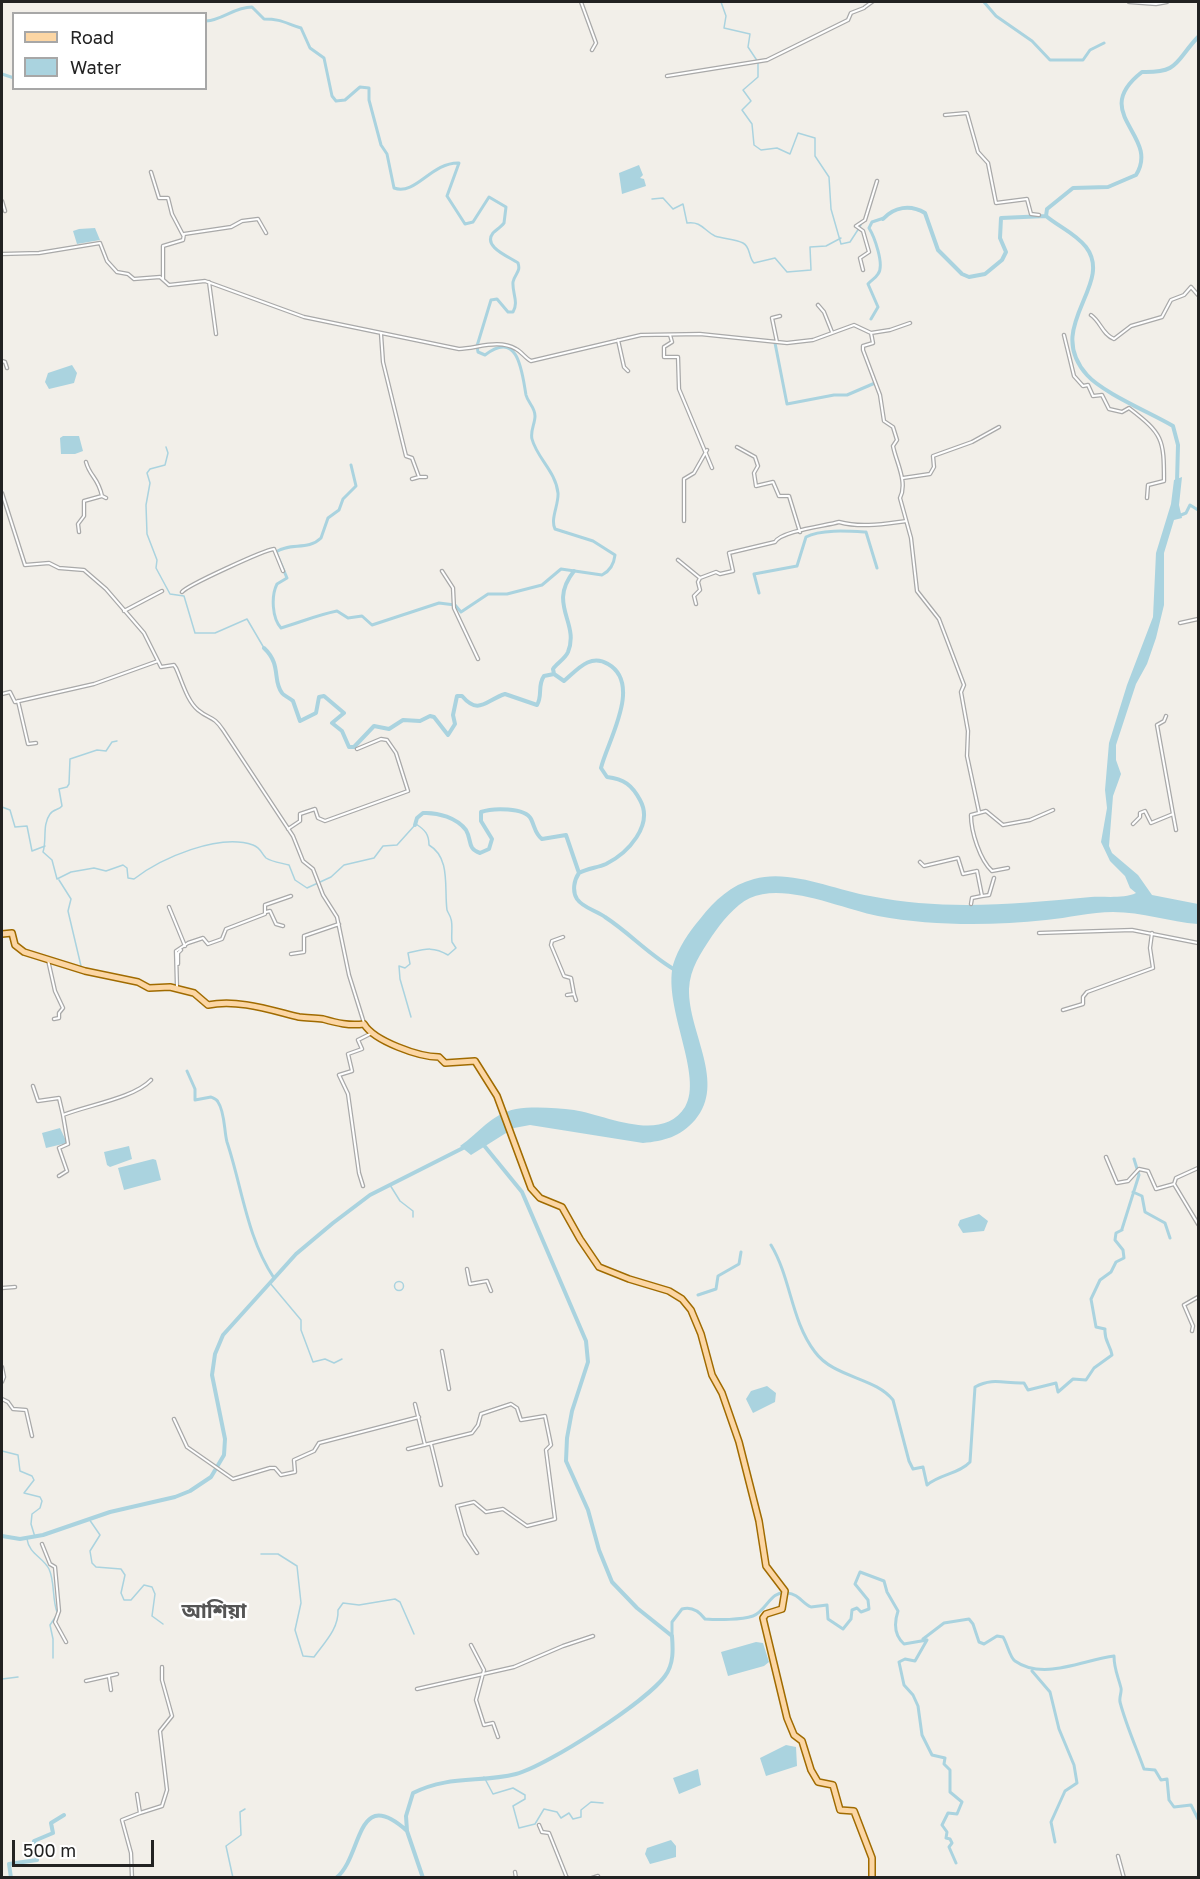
<!DOCTYPE html>
<html>
<head>
<meta charset="utf-8">
<style>
	body { margin:0 }
	#map { position:relative; width:1200px; height:1879px; overflow:hidden; background:#f2efe9; font-family:"Golos Text",sans-serif }
	canvas { display:block }
	.frame { position:absolute; inset:0; border:3px solid #222; pointer-events:none }
	.legend { position:absolute; left:12px; top:12px; width:195px; height:78px; box-sizing:border-box; background:#fff; border:2px solid #a7a7a7; margin:0; padding:8px 10px; list-style:none; font-size:18px; color:#222 }
	.legend li { display:flex; align-items:center; gap:12px; height:30px }
	.legend b { width:30px; border:2px solid #a7a7a7 }
	.scale { position:absolute; left:12px; top:1840px; width:142px; height:27px; box-sizing:border-box; border:3px solid #222; border-top:0; padding-left:8px; font-size:18px; line-height:21px; white-space:nowrap; color:#222; -webkit-text-stroke:4px #fff; paint-order:stroke }
</style>
</head>
<body>
<div id="map">
<canvas width="1200" height="1879"></canvas>
<div class="frame"></div>
<ul class="legend">
<li><b style="height:8px;background:#fcd6a4"></b>Road</li>
<li><b style="height:16px;background:#aad3df"></b>Water</li>
</ul>
<div class="scale">500 m</div>
</div>
<script>
const c = document.querySelector('canvas').getContext('2d');
c.lineJoin = 'round';
function fill(path, color) {
  c.fillStyle = color;
  c.fill(path, 'evenodd');
}
function stroke(path, color, width, dash) {
  c.strokeStyle = color;
  c.lineWidth = width;
  c.lineCap = dash ? 'butt' : 'round';
  c.setLineDash(dash || []);
  c.stroke(path);
}
function label(font, color, halo, rows, align = 'center') {
  c.font = font + ' "Golos Text","Noto Sans Bengali",sans-serif';
  c.lineWidth = 5;
  c.setLineDash([]);
  c.textBaseline = 'middle';
  c.strokeStyle = halo;
  c.fillStyle = color;
  for (const [text, x, y, turn = 0] of rows) {
    c.save();
    c.translate(x, y);
    c.rotate((+turn || 0) * Math.PI / 180);
    c.textAlign = isNaN(turn) ? turn : align;
    if (halo) c.strokeText(text, 0, 0);
    c.fillText(text, 0, 0);
    c.restore();
  }
}
const water = new Path2D(`
	M639,165L643,175L640,178L644,179L646,186L622,194L619,173Z
	M79,229L95,228L100,240L77,244L73,231Z
	M72,365L77,373L74,383L49,389L45,382L48,373Z
	M63,436H79L83,451L75,454H61L60,438Z
	M1182,477L1179,505L1182,518L1174,520L1164,553V605L1156,638L1147,664L1136,684L1116,745V760L1121,774L1113,796L1109,846L1112,853L1138,875L1152,895L1198,904V924C1170,922 1142,912 1113,912C1091,912 1068,918 1046,920C990,926 933,926 878,916C842,909 785,882 750,898C735,905 721,923 712,936C701,953 690,968 689,989C688,1032 727,1083 695,1120C680,1137 664,1141 643,1143L530,1125L514,1128L471,1155L460,1146C479,1133 491,1114 516,1109C534,1106 556,1108 574,1110C606,1115 662,1144 685,1107C704,1076 663,1008 673,965C678,948 689,932 700,919C715,900 731,885 754,879C791,869 834,890 870,896C946,911 1014,904 1091,897C1104,896 1123,899 1136,893L1130,888L1125,876L1110,861L1101,842L1107,808L1105,790L1109,743L1127,685L1153,617L1156,553L1171,504L1174,480Z
	M60,1128L67,1143L46,1148L42,1133Z
	M129,1146L132,1159L110,1167L107,1165L104,1152Z
	M153,1159L156,1160L161,1180L124,1190L118,1168Z
	M979,1214L988,1221L984,1231L963,1233L958,1225L960,1220Z
	M767,1386L776,1393L775,1402L753,1413L746,1399L751,1391Z
	M756,1642L763,1643L769,1662L764,1666L728,1676L721,1652Z
	M786,1745L796,1747L797,1766L766,1776L760,1758Z
	M698,1769L701,1785L679,1794L673,1778Z
	M671,1840L676,1846V1857L650,1864L645,1854L647,1848Z`);
const stream = new Path2D(`
	M721,2L726,16L724,28L750,34L748,47L758,62V77L743,90L751,101L742,110L752,124L754,145L761,150L777,148L790,154L798,133L815,138V156L829,177L831,209L841,244L850,242L861,225
	M652,199L663,198L673,209L683,204L687,223C702,221 704,231 715,236C724,239 735,239 743,243C751,247 748,257 754,263L775,258L787,272L811,270L810,247L826,246L841,238
	M166,447L168,453L165,465L150,469L147,473L150,483L146,505L147,534L157,560L156,568L170,594L184,596L195,633H215L247,619L264,648
	M117,741L112,742L106,751L97,750L70,759L69,784L67,787L59,789L62,806C59,810 53,809 50,814C42,825 47,840 43,852L52,860L57,879L71,872L94,868L106,871L123,865L127,868L128,878L134,879C161,858 219,833 253,845C261,848 261,853 266,858C272,862 282,863 289,865L295,880L307,888L331,877L344,865L374,858L383,846L397,845L415,825
	M2,807L10,810L15,827L27,826L32,851L45,846
	M59,880L71,899L68,911L81,966
	M411,1017L400,979L399,966L405,968L410,964L408,953C425,949 433,946 448,955L456,948L452,942C451,935 453,925 451,919C450,915 448,913 447,910C444,888 451,858 429,845C429,834 425,830 416,824
	M390,1185L400,1201L413,1211V1217
	M394.5 1286a4.5 4.5 0 1 1 9 0a4.5 4.5 0 1 1-9 0Z
	M270,1283L301,1320V1330L313,1362L325,1359L334,1363L342,1359
	M2,1451L18,1455L20,1471L32,1476L34,1480L24,1493L40,1497L42,1501L40,1508L32,1514L31,1524L35,1537
	M89,1519L100,1535L90,1551L92,1563L96,1567L121,1569L125,1575L121,1593L124,1600H131L144,1585L152,1587L155,1594L152,1616L163,1624
	M27,1539C29,1554 43,1557 49,1569C55,1582 52,1599 57,1612
	M261,1554H278L297,1566L301,1603L295,1630L303,1656L314,1657C325,1642 339,1628 338,1610L343,1603L359,1605L395,1599L400,1602L414,1634
	M53,1658V1639L50,1625L56,1616
	M2,1679L18,1677
	M484,1777L493,1794L513,1788L525,1795V1799L513,1806L519,1828L535,1824L544,1809L557,1812L561,1818L569,1813L573,1819L581,1817V1810L591,1802L603,1803
	M233,1878L226,1846L241,1835L240,1812L245,1809`);
const canal = new Path2D(`
	M984,2L996,16L1032,41L1050,60H1083L1090,50L1104,43
	M206,21C223,20 234,7 252,7L264,19C281,19 285,23 301,28L310,48L324,58L332,96L336,101L345,100L360,87L369,88V100L381,145L387,154L394,188C416,196 431,162 459,163L447,196L465,224L473,222L489,197L506,207L504,223C501,227 496,230 493,233C482,247 510,257 518,263C521,272 515,273 513,282C512,293 519,302 513,312H508L497,299L491,300L477,346L478,352L485,355C519,329 522,373 526,395C528,403 535,407 535,416C535,424 530,431 532,439C537,458 556,472 558,493C559,504 550,519 555,529L593,541L615,555C614,564 610,571 602,575L561,569L542,585L507,594H488L461,612L455,605L439,603L372,625L362,616L348,618L337,611C317,615 301,622 281,628C272,618 271,596 277,584L287,578L276,552C290,542 308,551 321,538L328,518L339,510L343,499L356,486L351,465
	M2,74L14,78
	M871,319L878,307L868,284C871,280 875,279 878,274C885,265 874,236 869,228L872,222L884,218
	M775,343L787,404L834,395H847L875,383
	M1181,515L1186,513L1190,505L1198,510
	M759,593L754,574L797,566L806,537C820,529 849,531 866,532L877,568
	M187,1071L195,1089V1100L211,1097C213,1098 217,1099 218,1102C225,1112 224,1131 227,1142C242,1187 247,1238 274,1278
	M1133,1192L1142,1196L1145,1212L1165,1223L1170,1238
	M1122,1229L1139,1175L1134,1159
	M771,1245C791,1278 791,1321 815,1352C834,1378 875,1377 893,1400L909,1461L913,1469L923,1467L927,1485C940,1474 959,1474 970,1462L975,1387C993,1377 1005,1384 1024,1383L1028,1390L1056,1383L1058,1392L1073,1379L1086,1380L1094,1368L1112,1355C1110,1344 1104,1341 1105,1329L1096,1327L1091,1299L1100,1280L1111,1272L1116,1262L1124,1258L1123,1250L1115,1240L1116,1233L1122,1230
	M698,1295L716,1289L718,1276L739,1264L741,1252
	M672,1636V1622L682,1609C692,1606 699,1611 705,1619C718,1620 741,1620 753,1616C767,1611 770,1590 787,1593C799,1594 802,1603 811,1607L827,1605L828,1619L843,1629L851,1619L852,1610L857,1608L861,1612L869,1609L868,1600L855,1584L860,1572L884,1581L887,1592L898,1611C894,1623 894,1635 904,1644L927,1640L915,1661L905,1659L899,1662L904,1685L913,1695L918,1706L922,1735L932,1755L945,1758L944,1764L950,1770V1792L962,1802L957,1814L948,1813L942,1825L947,1832L946,1838L950,1839L952,1843L949,1847L956,1863
	M923,1639L944,1623L969,1619L973,1624L979,1642L984,1644L997,1636L1003,1637C1007,1643 1010,1658 1015,1661C1043,1681 1083,1660 1114,1656C1114,1669 1118,1676 1121,1688C1122,1692 1119,1697 1120,1702C1126,1725 1136,1747 1144,1769L1155,1770L1161,1780L1167,1779L1169,1800L1174,1807L1191,1805L1198,1819
	M1032,1671L1050,1692L1059,1729L1074,1765L1077,1783L1065,1791L1051,1822L1055,1842`);
const river = new Path2D(`
	M883,219C894,207 910,204 925,213L938,250L962,274L969,277L985,274L1002,260L1006,252L1000,238L1001,218L1046,216
	M1177,482L1178,445L1173,426C1151,413 1103,393 1087,375C1043,326 1115,285 1086,247C1075,233 1059,227 1046,216L1047,209L1073,188L1108,187L1136,175C1161,135 1088,114 1142,72C1180,73 1175,61 1198,37
	M574,571C547,605 580,622 568,652C565,659 557,663 553,669L554,674L564,681C577,670 590,653 608,664C643,684 607,742 601,768L607,777C624,779 632,785 640,800C654,825 628,853 606,864C597,868 588,868 579,873C574,880 572,891 577,899C583,908 597,911 605,917C631,934 650,956 677,971
	M264,648C282,665 272,680 282,693C284,696 290,698 293,701L300,721L316,713L319,697L324,696L344,713L332,723L342,731L349,747H354L374,726L389,729L403,720L420,721L430,716L434,717L448,735L455,724L453,715L457,696H462C479,716 486,700 505,694L537,705C543,695 537,686 544,676L554,674
	M415,825L417,818L423,813C438,812 457,818 466,830C472,840 467,849 480,853L489,849L492,839L481,821V812C492,808 525,807 531,819C535,827 535,834 542,839L566,835L579,873
	M2,1536L20,1539L43,1535L110,1512L175,1497L190,1491L211,1477L224,1455L225,1439L212,1375L215,1354L223,1335L296,1254L333,1223L370,1195L465,1147
	M11,1878L9,1864L37,1860L34,1841L53,1833L51,1823L64,1815
	M336,1878C363,1857 355,1784 407,1831
	M423,1878L407,1831L406,1816L413,1793C449,1775 480,1783 516,1774C547,1766 647,1701 665,1676C674,1664 673,1649 672,1636L637,1608L612,1582L599,1550L588,1510L566,1461L567,1438L572,1411L588,1362L586,1341L522,1192L482,1143`);
const minor = new Path2D(`
	M581,2L596,43L592,50
	M1129,2L1156,4L1167,2
	M865,7L872,2
	M667,76L767,60L848,20L851,13L864,8
	M945,115L967,113L978,152L988,163L996,203L1027,199L1031,214L1039,215
	M151,172L159,198H168L172,214L183,235
	M2,201L5,211
	M2,254L39,253L100,243L107,261L117,272L128,274L134,279L160,277L169,285L205,281L304,317L459,349C478,348 499,339 516,349C522,352 525,358 531,361L641,335L700,334L787,343L813,340L854,325L871,333L890,330L910,323
	M863,270L860,258L869,252L863,231L856,226L865,220L877,181
	M163,279V246L183,240L184,234L231,227L242,221L258,219L266,233
	M209,282L216,334
	M818,305L824,312L832,332
	M1091,315C1101,322 1102,334 1114,339L1131,326L1162,317L1171,300L1184,295L1191,287L1198,295
	M871,333L873,343L863,346V350L880,395L884,421L893,427L897,440L893,446C896,462 908,482 900,498L911,538L917,591L939,619L964,685L961,692L968,731L967,756L979,812
	M381,334L383,362L406,456L412,458L419,477H426
	M670,335L672,342L664,347V357H678L679,389L712,468
	M1064,335L1074,376L1083,386L1088,385L1093,396L1102,395L1109,409L1122,412L1129,408C1163,434 1164,439 1164,481L1148,485L1147,498
	M618,340L624,367L628,371
	M777,342L772,318L780,316
	M2,361L5,362L7,368
	M737,447L755,457L758,466L754,473L756,486L773,482L779,496H789L800,532
	M86,462C90,477 98,477 102,496
	M903,478L930,474L934,467L933,456L972,442L999,427
	M412,479L419,477
	M2,493L25,565L49,563L59,568L84,570L106,589L144,633L161,667L174,665L176,668C182,681 187,701 198,710C210,720 213,715 223,730L293,836L303,861L313,869L323,895L337,917L349,975L364,1023
	M684,521V479L694,473L707,450
	M79,532L78,524L84,516V501L102,496L106,498
	M678,560L700,578
	M442,571L453,588L454,608L478,659
	M182,592C186,586 264,550 274,549L283,571
	M696,604L694,596L700,590L698,582L700,578L716,572L720,574L733,571L729,553L775,542C781,531 825,526 839,522C861,528 883,524 906,521
	M124,611L162,591
	M1180,623L1198,619
	M2,694L10,692L15,702L94,684L158,661
	M18,701L28,744L36,743
	M1173,814L1176,830
	M1133,824L1140,817V813L1145,811L1151,823L1173,814L1157,725L1164,721L1166,716
	M288,829L300,821V814L315,809L318,818L325,821L408,791L396,753L387,740L381,739L357,749
	M920,862L924,866L958,858L963,874L977,871L982,896L989,895L994,878
	M1008,868L992,871C980,860 971,832 971,815L986,811L1003,825L1030,820L1053,810
	M971,904L972,898L982,896
	M169,907L185,946
	M266,912L270,911L276,924L283,926
	M1039,933L1132,930L1198,943
	M563,937L552,941L551,945L564,976L571,978L574,994
	M291,954L304,952V936L339,924
	M48,960L55,991L63,1008L59,1013V1018L54,1019
	M178,964V953L181,950
	M177,987L176,951L188,943L203,938L208,944L222,939L226,929L265,914V905L291,896
	M567,995L574,994L576,1000
	M1063,1010L1083,1004V997L1087,992L1153,968L1150,948L1152,933
	M33,1086L38,1101L59,1098L63,1115
	M1106,1157L1117,1183L1128,1181L1139,1169L1148,1171L1156,1189L1174,1184L1198,1224
	M59,1176L67,1171L59,1148L68,1144L63,1115C88,1105 134,1098 151,1080
	M1174,1184L1176,1178L1198,1168
	M363,1186L359,1173L348,1094L339,1075L352,1071L348,1054L362,1049L358,1040L370,1034
	M467,1269L470,1284L487,1281L491,1291
	M2,1288L15,1287
	M1192,1331L1193,1326L1184,1305L1198,1297
	M442,1351L449,1389
	M2,1367L4,1377L2,1382
	M2,1399L8,1402L13,1409L26,1410L32,1436
	M415,1404L425,1445
	M174,1419L187,1447L233,1479L270,1468H275L281,1475L295,1472L294,1460L314,1451L319,1443L419,1417
	M431,1444L441,1485
	M408,1449L472,1433L478,1425L481,1414L511,1404L517,1408L521,1420L545,1416L551,1445L546,1450L555,1519L527,1526L503,1509L486,1512L474,1502L457,1506L465,1535L477,1553
	M42,1544L50,1564L55,1567L59,1611L55,1622L66,1642
	M471,1645L484,1670L476,1700L484,1725L493,1723L498,1737
	M109,1677L111,1690
	M86,1681L117,1674
	M417,1689L514,1667L563,1646L593,1636
	M140,1813L162,1806L167,1790L160,1731L172,1716L162,1680V1667
	M539,1825L542,1832L549,1833L567,1878
	M1118,1856L1124,1878
	M515,1872L516,1878
	M132,1878L131,1853L122,1820L140,1813L137,1794
	M592,1878L598,1876`);
const primary = new Path2D(`
	M2,934L12,933L15,945L24,952L85,971L138,982L149,988L170,987L194,993L208,1005C238,999 270,1010 299,1017C307,1018 315,1018 323,1019C337,1023 349,1026 364,1024C374,1041 419,1057 439,1057L445,1063L475,1061L497,1096L531,1188L540,1198L562,1207L580,1239L599,1267L629,1279L669,1291L682,1299L691,1310L701,1334L712,1375L722,1393L739,1442L759,1521L766,1566L785,1591L782,1609L766,1614L763,1618L787,1718L794,1735L802,1741L811,1770L818,1782L833,1785L840,1810L854,1811L872,1858V1878`);
const quarterNames = [
	["আশিয়া",214,1611]
];
fill(water, '#aad3df');
stroke(stream, '#aad3df', 1.5);
stroke(canal, '#aad3df', 3);
stroke(river, '#aad3df', 4);
stroke(minor, '#a9a9a9', 4.5);
stroke(primary, '#a06b00', 8);
stroke(minor, '#fff', 2);
stroke(primary, '#fcd6a4', 5);
label('bold 21px', '#555', '#fff', quarterNames);
</script>
</body>
</html>
